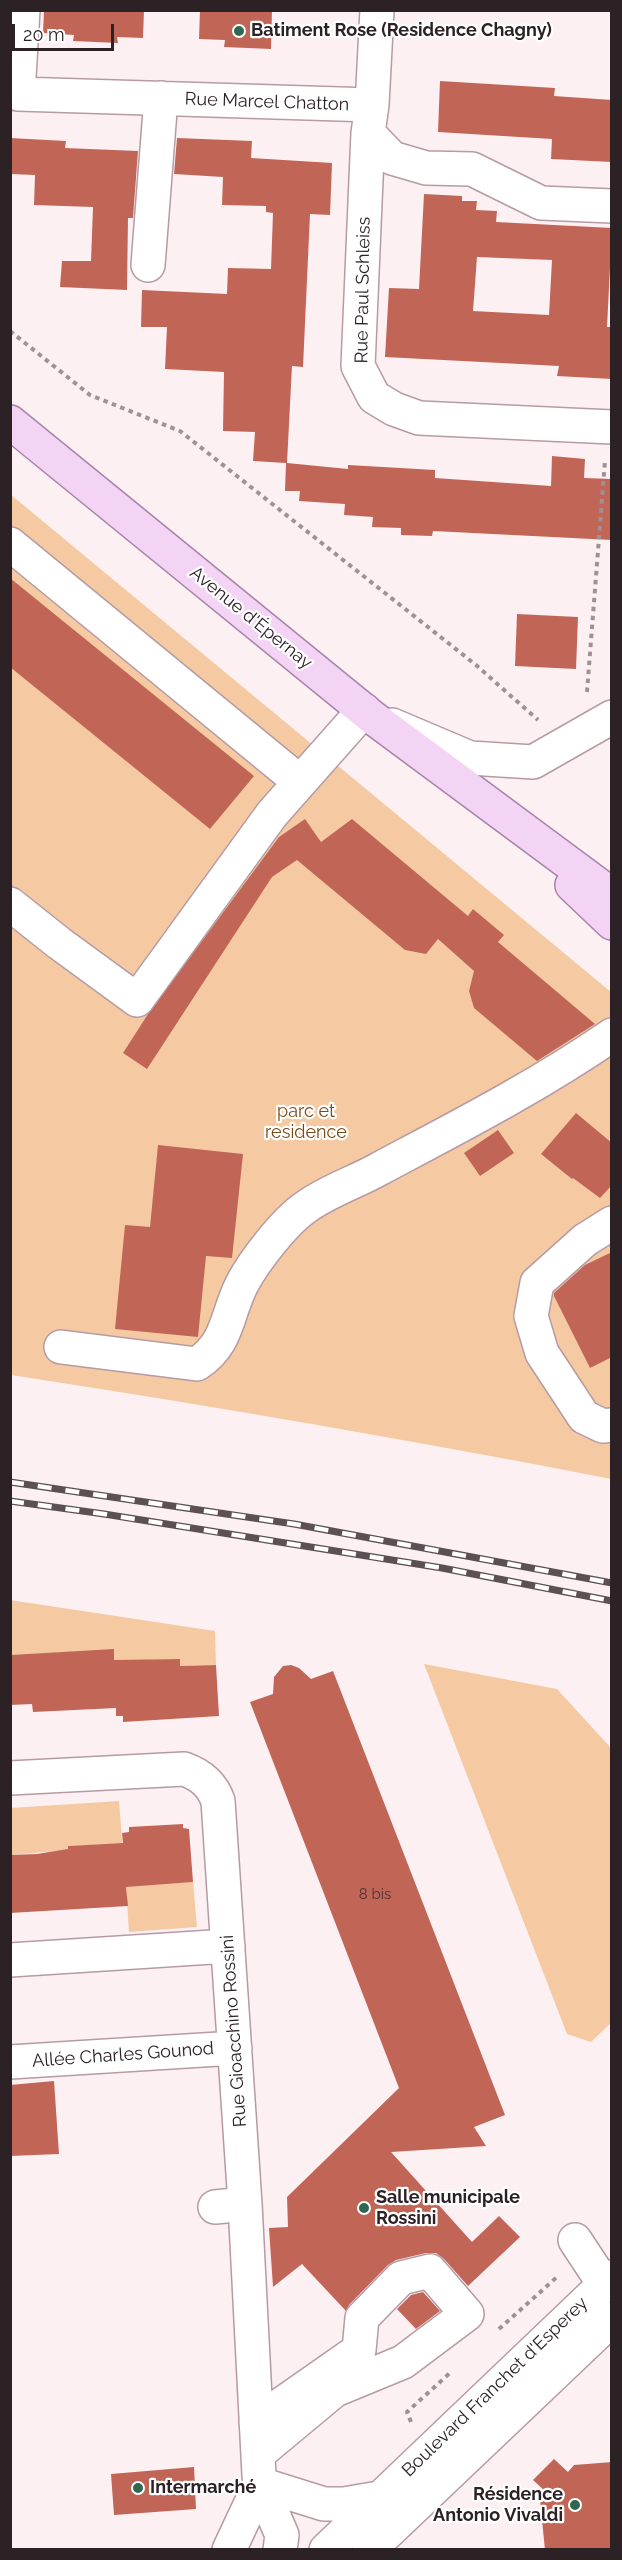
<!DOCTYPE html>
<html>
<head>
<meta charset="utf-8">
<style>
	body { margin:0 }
	#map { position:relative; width:622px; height:2560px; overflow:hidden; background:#fcf0f3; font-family:Raleway,sans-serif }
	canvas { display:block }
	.frame { position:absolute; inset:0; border:12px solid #2c2125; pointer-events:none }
	.scale { position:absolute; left:12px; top:24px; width:102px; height:27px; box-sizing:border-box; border:3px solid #2c2125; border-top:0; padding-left:8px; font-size:18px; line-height:21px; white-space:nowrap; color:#2c2125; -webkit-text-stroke:4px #fff; paint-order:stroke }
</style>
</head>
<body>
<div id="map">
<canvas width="622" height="2560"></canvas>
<div class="frame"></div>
<div class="scale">20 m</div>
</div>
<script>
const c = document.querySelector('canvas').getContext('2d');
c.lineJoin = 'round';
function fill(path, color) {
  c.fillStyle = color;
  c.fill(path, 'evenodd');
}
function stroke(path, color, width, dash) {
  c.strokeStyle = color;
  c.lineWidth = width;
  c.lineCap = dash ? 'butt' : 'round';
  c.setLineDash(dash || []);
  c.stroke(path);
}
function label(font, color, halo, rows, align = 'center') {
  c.font = font + ' Raleway,sans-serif';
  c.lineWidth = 4.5;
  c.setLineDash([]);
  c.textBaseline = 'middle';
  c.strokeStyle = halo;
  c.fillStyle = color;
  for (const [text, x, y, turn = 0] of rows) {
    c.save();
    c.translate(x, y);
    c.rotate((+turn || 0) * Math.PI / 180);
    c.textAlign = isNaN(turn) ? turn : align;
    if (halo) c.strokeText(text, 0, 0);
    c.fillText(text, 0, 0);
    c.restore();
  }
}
const green = new Path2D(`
	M10,494L611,992V1479C412,1440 212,1406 11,1375Z
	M10,1600L215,1631L216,1665L180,1666L179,1659L114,1661V1650L11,1655Z
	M424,1664L557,1689L611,1748V2023L591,2042L567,2034Z
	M119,1801L123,1851L112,1844L68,1846V1854L57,1851L11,1855L10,1808Z
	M193,1882L197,1927L129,1932L126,1886Z`);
const building = new Path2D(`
	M44,10H144L143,38L117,37L118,43L73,41L74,35L43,33Z
	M200,10H272L271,49L224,47L225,40L199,39Z
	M440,81L555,88L554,96L612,100V162L551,159L552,139L438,132Z
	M10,138L66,141L65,148L138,151L133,218H128L127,290L60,287L62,261H91L93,207L34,205L35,175L10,174Z
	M177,138L252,141L251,158L332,163L330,215L310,214L303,367L292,366L287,463L348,469V465L435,470V478L551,486L552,456L585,459L584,478L612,479V540L433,531L432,536L401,535V528L372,527L373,517L344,515L345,504L299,501L300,491H285L286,463L253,461L255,432L223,431L224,372L165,369L167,327H141L142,290L227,294L228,268L271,269L273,213L266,212V206L222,205L223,177L174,174Z
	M424,194L462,196V201H477L476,210L497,211L496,222L612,228L607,327H612V379L557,376L559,366L385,357L389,288L419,289ZM477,257L552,260L549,315L473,311Z
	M10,578L254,776L210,829L10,667Z
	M517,614L578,617L576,669L515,666Z
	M305,819L321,842L352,819L468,916L473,909L504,935L498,942L595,1024L537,1061L474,1008L469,991L474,971L438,939L426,954L405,950L297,860L272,877L147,1069L123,1053L148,1014L279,837Z
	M576,1113L612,1143V1185L600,1198L573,1178L572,1179L541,1154Z
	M498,1130L514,1153L480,1176L464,1153Z
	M158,1145L243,1154L232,1258L206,1256L198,1337L115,1329L125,1225L150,1227Z
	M612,1252V1357L590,1368L554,1296V1293L585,1265Z
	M114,1649V1660L180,1659V1666L216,1665L219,1716L123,1722V1716H116V1708L33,1712L32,1704L10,1705V1655Z
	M291,1665L299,1668L311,1679L333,1671L505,2115L474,2127L486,2146L391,2152L472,2242L499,2216L520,2237L468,2286L444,2259L436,2253H426L396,2260L388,2265L349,2305L346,2311L302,2264L273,2287L269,2228L288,2227L287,2197L399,2088L250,1702L273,1694L274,1677L283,1666Z
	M183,1824V1828L189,1829L193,1882L126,1887L128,1906L10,1913V1855L37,1854L68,1849V1846L123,1843L122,1833L129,1832V1827Z
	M54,2081L59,2154L10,2156V2085Z
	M423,2292L440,2311L416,2329L397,2309L411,2295Z
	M554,2459L568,2472L574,2465L612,2462V2550H545L540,2500L547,2493L533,2480Z
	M194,2467L196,2509L114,2515L111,2474Z`);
const path = new Path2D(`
	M10,331L90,395L180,431L476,665L538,720
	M587,692L605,461
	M499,2329L558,2276
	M411,2422L407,2412L451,2372`);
const minor = new Path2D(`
	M23,10L18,94L372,105
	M377,10L372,105L368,133L358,366L374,397L394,409L419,418L612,427
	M368,133L392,158L426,168L472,169L541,203L612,206
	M148,265L161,98
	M10,544L300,782
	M392,725L470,758L533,762L612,717
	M10,904L59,943L137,1000L272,814L364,710
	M612,1223L585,1240L537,1283L531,1316L542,1353L584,1417L603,1426L612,1425
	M61,1347L197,1364C229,1343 226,1315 242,1284C254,1261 285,1221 306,1207C328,1191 356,1182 379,1169C458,1127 538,1086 612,1035
	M10,1778L184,1769C201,1775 212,1784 218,1801L245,2204L259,2475L260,2484L282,2535L280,2550
	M10,1960L228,1946
	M10,2062L235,2048
	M215,2207L245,2204
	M575,2240L604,2284
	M256,2422L359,2350L362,2318L401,2278L430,2271L467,2314L403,2362L335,2390L258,2454
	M260,2484L324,2504H344L379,2498
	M229,2550L260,2484
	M326,2550L612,2277
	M369,2550L612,2319`);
const major = new Path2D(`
	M10,422L372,717L612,895
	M572,885L612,923`);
const rail = new Path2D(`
	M10,1482L294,1524L612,1583
	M10,1501L104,1514L442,1568L612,1601`);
const markers = [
	[239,31,6,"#2f6850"],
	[364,2208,6,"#2f6850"],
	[138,2488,6,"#2f6850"],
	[575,2505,6,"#2f6850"]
];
const numberNames = [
	["8 bis",375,1894]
];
const poiNames = [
	["Batiment Rose (Residence Chagny)",251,31],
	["Salle municipale",376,2198],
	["Rossini",376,2219],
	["Intermarché",150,2488],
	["Résidence",563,2495,"right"],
	["Antonio Vivaldi",563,2516,"right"]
];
const streetNames = [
	["Rue Marcel Chatton",267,102,2],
	["Rue Paul Schleiss",363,290,-89],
	["Avenue d'Épernay",251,618,39],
	["Rue Gioacchino Rossini",234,2031,-94],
	["Allée Charles Gounod",123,2055,-4],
	["Boulevard Franchet d'Esperey",495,2387,-44]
];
const parkNames = [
	["parc et",306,1112],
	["residence",306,1133]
];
fill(green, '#f5caa3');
fill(building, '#c16657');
stroke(minor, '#b69ba4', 36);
stroke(major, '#a883a8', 36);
stroke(path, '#9e9296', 4, [4.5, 4.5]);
stroke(minor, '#fff', 33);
stroke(major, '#f3d4f5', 33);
stroke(rail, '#5c5054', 7);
stroke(rail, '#fff', 4.5, [14]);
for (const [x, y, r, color] of markers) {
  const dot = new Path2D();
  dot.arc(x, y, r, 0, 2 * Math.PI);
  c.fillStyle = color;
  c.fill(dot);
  stroke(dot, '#fff', 2);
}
label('15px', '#513232', null, numberNames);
label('bold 18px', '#2c2125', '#fff', poiNames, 'left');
label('18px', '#2c2125', '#fff', streetNames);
label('18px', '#794a18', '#fff', parkNames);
</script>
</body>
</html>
